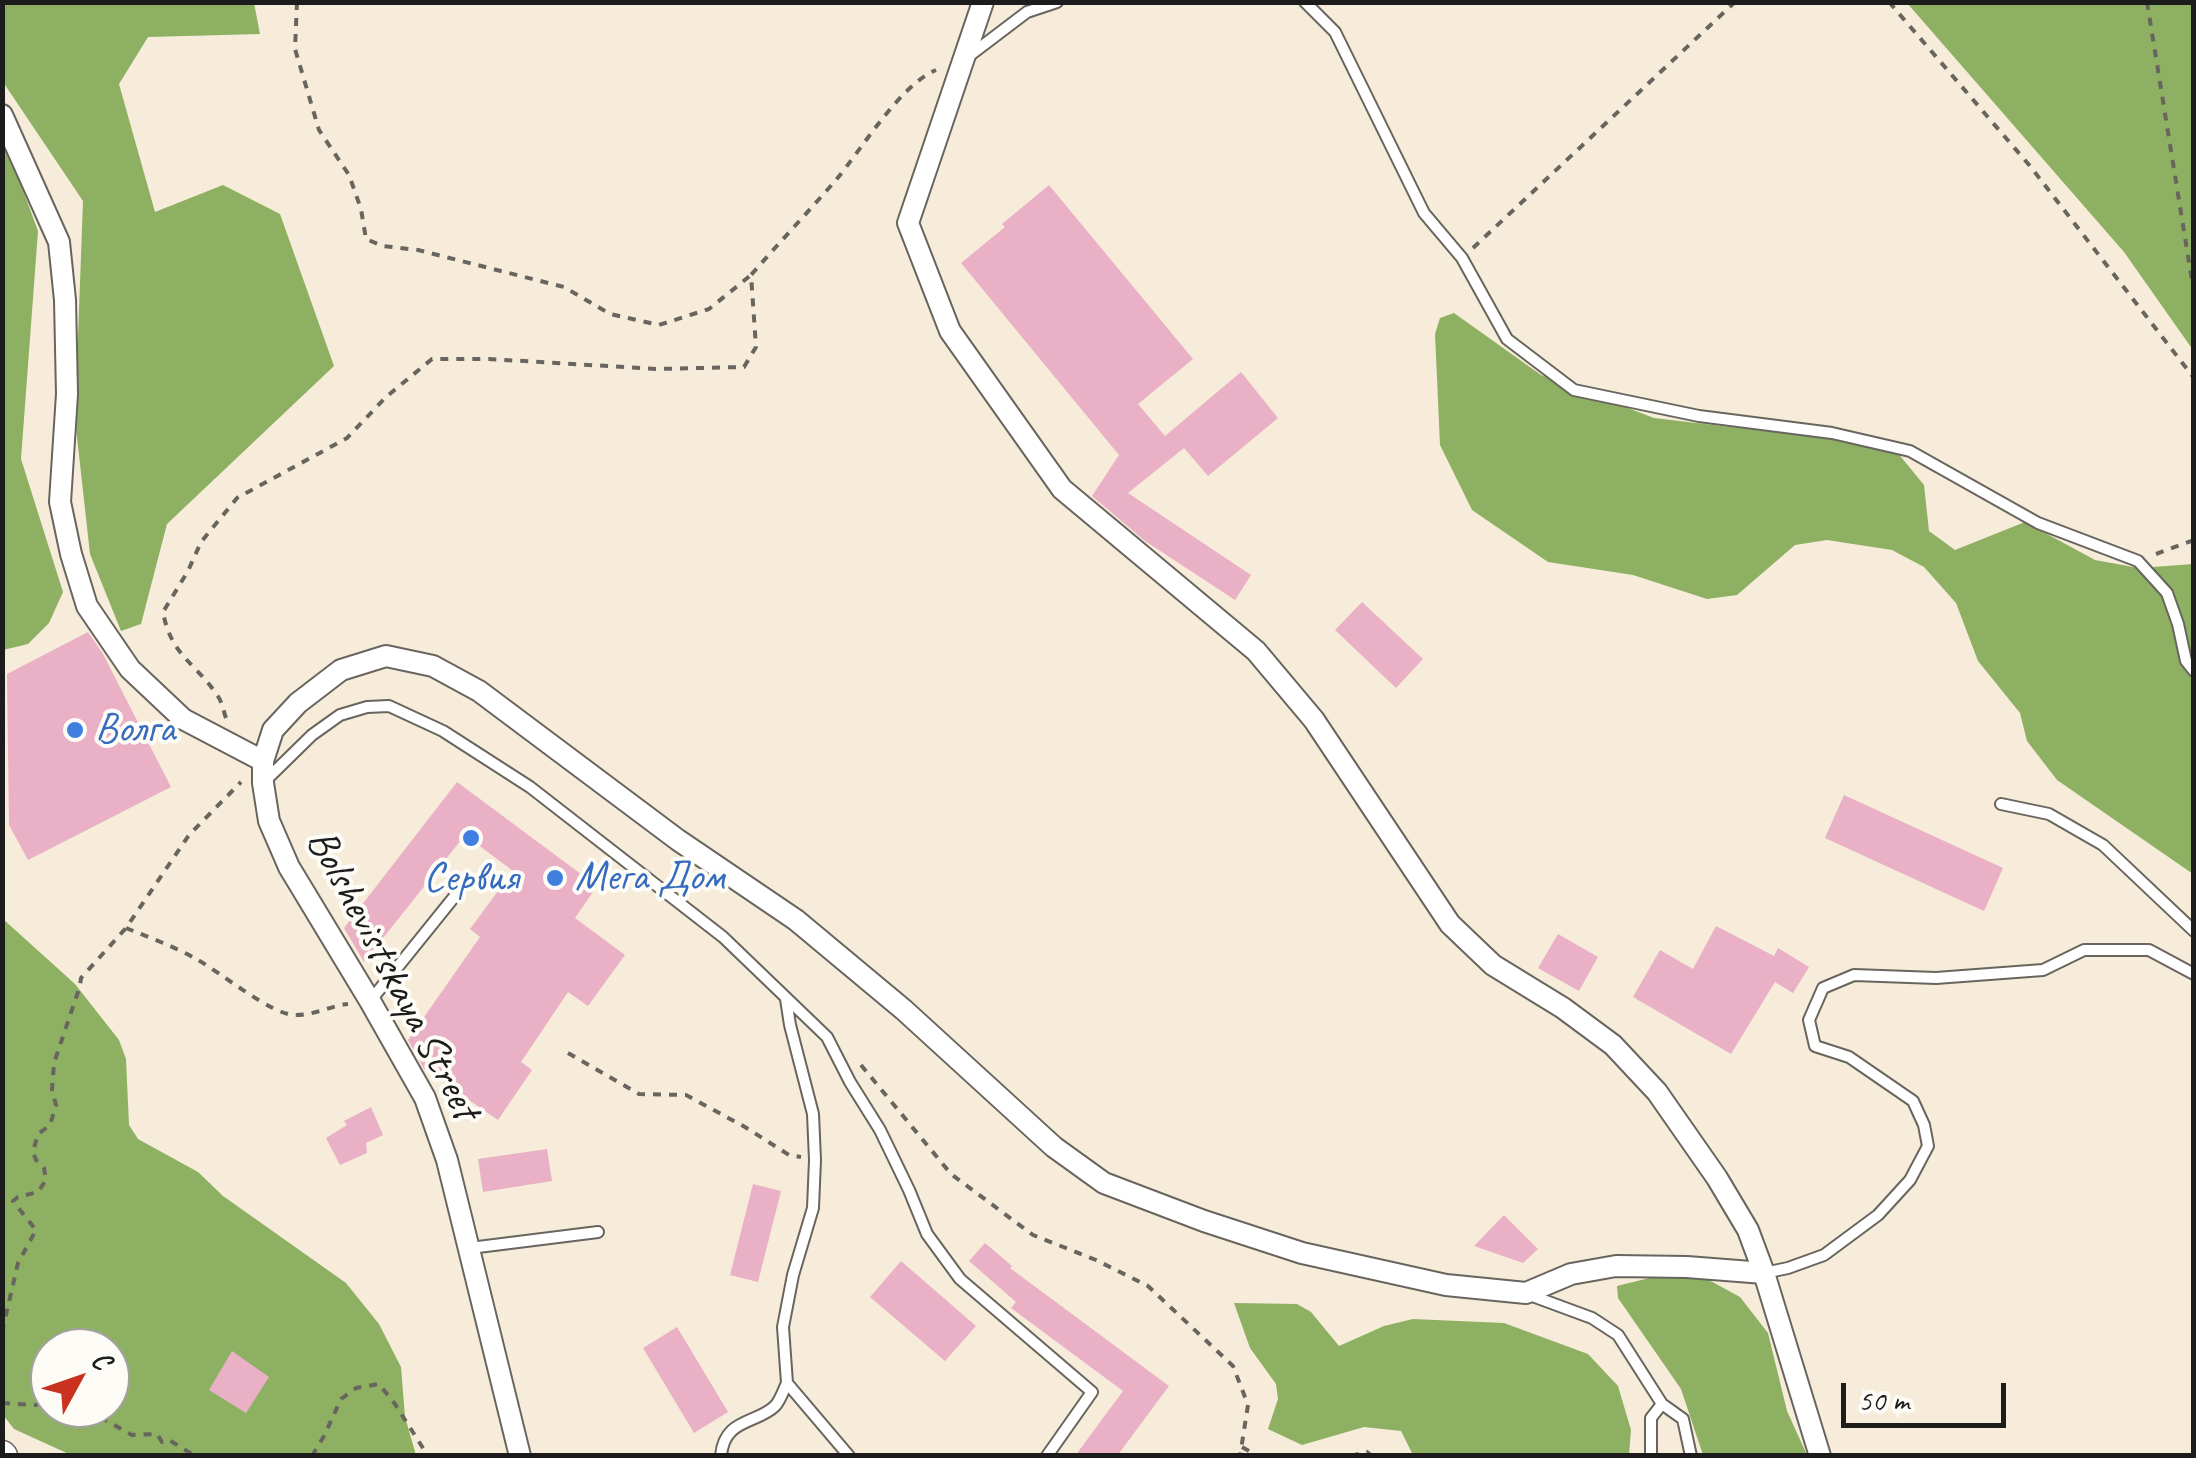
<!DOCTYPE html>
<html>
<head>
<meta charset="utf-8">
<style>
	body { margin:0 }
	#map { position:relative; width:2196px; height:1458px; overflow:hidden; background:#f6ecd9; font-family:Caveat,sans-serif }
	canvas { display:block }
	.frame { position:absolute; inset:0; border:5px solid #1c1c1c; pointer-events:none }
	.north { position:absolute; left:30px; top:1328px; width:100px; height:100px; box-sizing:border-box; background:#fdfcf7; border:2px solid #a3a29f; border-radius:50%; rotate:50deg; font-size:28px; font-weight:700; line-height:40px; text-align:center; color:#1c1c1c }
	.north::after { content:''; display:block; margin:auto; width:35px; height:45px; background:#c8321e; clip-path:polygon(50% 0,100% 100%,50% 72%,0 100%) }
	.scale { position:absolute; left:1841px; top:1383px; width:165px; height:45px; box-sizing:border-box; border:5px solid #1c1c1c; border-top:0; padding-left:12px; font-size:30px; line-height:35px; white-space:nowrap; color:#1c1c1c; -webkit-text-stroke:8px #fdfcf7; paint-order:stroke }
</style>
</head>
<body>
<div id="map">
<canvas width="2196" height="1458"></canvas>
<div class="frame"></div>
<div class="north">С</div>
<div class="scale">50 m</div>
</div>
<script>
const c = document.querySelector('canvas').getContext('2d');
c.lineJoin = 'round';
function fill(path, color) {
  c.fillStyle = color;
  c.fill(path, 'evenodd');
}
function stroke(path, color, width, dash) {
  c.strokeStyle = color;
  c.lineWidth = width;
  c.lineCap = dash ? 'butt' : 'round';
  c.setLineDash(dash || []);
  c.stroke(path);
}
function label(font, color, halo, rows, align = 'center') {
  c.font = font + ' Caveat,sans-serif';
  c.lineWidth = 8;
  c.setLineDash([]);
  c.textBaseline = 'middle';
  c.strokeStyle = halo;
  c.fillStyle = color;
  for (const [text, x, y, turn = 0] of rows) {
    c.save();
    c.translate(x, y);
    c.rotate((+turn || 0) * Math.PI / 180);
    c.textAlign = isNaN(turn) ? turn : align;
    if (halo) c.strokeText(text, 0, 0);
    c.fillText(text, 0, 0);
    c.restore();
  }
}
const forest = new Path2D(`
	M2,3H254L260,34L148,37L119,84L155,212L223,185L280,214L334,366L167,524L141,624L121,631L90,554L75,419L83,201L3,82Z
	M1907,3H2193V350L2124,252Z
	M2,133L38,231L21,459L63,592L49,623L28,644L3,650Z
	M1454,313L1541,375L1654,418L1892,446L1924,485L1929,531L1955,550L2025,522L2095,560L2139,568L2193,564V874L2057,780L2027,741L2020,713L1978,661L1956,603L1924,567L1892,550L1827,540L1795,545L1737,595L1707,599L1633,575L1548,562L1472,510L1440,445L1435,334L1440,318Z
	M3,919L75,984L119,1040L126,1059L129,1125L138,1139L198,1172L223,1196L346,1283L379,1324L401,1367L405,1417L416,1455H71L14,1429L3,1415ZM50,1348H110V1408H50Z
	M1678,1271L1696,1273L1740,1297L1768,1333L1787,1411L1807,1455H1703L1681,1389L1618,1298L1617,1286Z
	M1234,1303L1297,1304L1311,1312L1339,1346L1384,1326L1413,1319L1504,1323L1588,1354L1618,1386L1631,1430L1629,1455H1413L1401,1431L1364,1427L1302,1445L1268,1429L1278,1399L1276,1384L1250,1348Z`);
const building = new Path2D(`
	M1049,185L1193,359L1138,404L1165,436L1241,372L1278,418L1208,476L1184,448L1128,493L1251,575L1235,600L1145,541L1092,496L1119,455L961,263L1005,227L1002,224Z
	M1362,602L1423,659L1396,688L1335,630Z
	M88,632L103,654L171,787L28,860L9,825L7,674Z
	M457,782L597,886L575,918L625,955L588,1006L568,992L521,1062L532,1070L498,1120L424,1069L408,1040L480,937L470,929L513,871L465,835L364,962L344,928Z
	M1844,795L2003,868L1984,911L1825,838Z
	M1716,926L1774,956L1778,948L1809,967L1793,993L1775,982L1731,1054L1633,997L1660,950L1693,969Z
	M1558,934L1598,957L1579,991L1538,968Z
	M371,1107L383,1135L366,1143L367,1153L340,1165L326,1138L347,1125L344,1121Z
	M547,1149L552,1181L483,1192L478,1159Z
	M753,1184L781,1191L758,1282L730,1275Z
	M1504,1215L1538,1249L1523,1263L1474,1246Z
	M985,1243L1012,1266L1010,1268L1169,1386L1117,1456H1075L1123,1391L1011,1308L1016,1302L969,1261Z
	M901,1261L976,1326L945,1361L870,1297Z
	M677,1327L728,1412L694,1433L643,1348Z
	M232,1351L269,1377L246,1413L209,1390Z`);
const path = new Path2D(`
	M297,2L295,49L319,130L349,175L361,209L366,239L383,246L418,250L564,287L610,314L659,325L709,309L751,275
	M1889,2L2030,166L2194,378
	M2147,2L2193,287L2194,326
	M1473,248L1735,2
	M2156,554L2194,540
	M226,718C223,710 222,701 217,695C195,662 171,656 163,612L188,571L201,542L237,498L347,438L386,397L432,359H489L657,369L744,367L756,347L751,275C779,243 808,212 836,180C861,150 900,85 936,70
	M126,928C150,938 176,947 198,960C221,973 271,1014 294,1015C312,1016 330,1006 348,1004
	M568,1053L639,1094L686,1095L745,1127L789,1155L801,1157
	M861,1065L951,1174L1033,1235L1096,1260L1148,1286L1233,1366L1248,1405L1240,1456
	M2,1332L18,1263L36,1230L13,1201L18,1197L38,1192L46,1180L44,1168L36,1160L33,1152L38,1134L50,1125L56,1105L52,1090L54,1063L80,986L81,978L126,928L189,835L241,782
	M2,1403L36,1405L50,1398
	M88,1408L89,1411L132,1435L157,1434L162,1442L169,1440L195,1456
	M1242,1447L1258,1456
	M312,1456L324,1436L341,1399L356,1388L379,1384L395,1404L428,1456
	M1351,1456L1367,1452L1372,1456`);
const lane = new Path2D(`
	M1305,2L1335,32L1424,213L1462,258L1507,339L1574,390L1699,416L1832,433L1910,451L2038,523L2138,561L2167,593L2178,624L2186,661L2194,671
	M969,56L1027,12L1057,2
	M264,782L312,735L340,715L367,707L389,706L443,731L530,787L723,937L827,1037L850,1082L880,1130L909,1190L927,1234L960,1279L1092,1392L1047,1456
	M2001,804L2049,814L2103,845L2194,931
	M786,999L790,1025L813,1114L815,1160L813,1208L793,1275L783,1327L787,1383L849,1456
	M371,1000L467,881
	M470,1248L598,1232
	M1764,1273L1788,1268L1824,1255L1878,1215L1910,1180L1928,1146L1924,1125L1913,1101L1849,1057L1815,1046L1809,1020L1823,988L1854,975L1936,978L2043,970L2084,950H2149L2194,974
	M1527,1294L1592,1318L1618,1335L1662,1404L1683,1419L1691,1456
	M721,1456C724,1418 757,1424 775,1406C780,1401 784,1389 787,1383
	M1651,1456V1418L1662,1404`);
const street = new Path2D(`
	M983,2L908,223L950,331L1062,489L1256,651L1314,720L1450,924L1493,965L1563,1008L1613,1045L1657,1092L1717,1178L1748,1230L1764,1273L1820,1456
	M2,115L59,242L65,300L67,394L60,502L71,554L87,606L130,669L183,719L263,761
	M520,1456L447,1160L425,1098L370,1001L289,867L269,821L263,783V761L273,730L298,703L341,670L386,656L433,666L479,691L678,840L796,920L904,1010L1054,1147L1104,1183L1204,1221L1302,1253L1446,1285L1526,1293L1571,1274L1616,1266L1687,1267L1764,1273`);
const secondary = new Path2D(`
	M2,1455L3,1456`);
const markers = [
	[75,730,10,"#3f7fe0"],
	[471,838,10,"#3f7fe0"],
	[555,878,10,"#3f7fe0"]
];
const shopNames = [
	["Волга",95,730],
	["Мега Дом",575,878],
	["Сервия",471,879,"center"]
];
const streetNames = [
	["Bolshevistskaya Street",392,975,62]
];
fill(forest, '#8eb063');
fill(building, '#e9b0c6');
stroke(lane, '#68655e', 14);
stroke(street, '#68655e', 24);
stroke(secondary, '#68655e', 31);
stroke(path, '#68655e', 4, [8, 8]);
stroke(lane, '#fff', 10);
stroke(street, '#fff', 20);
stroke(secondary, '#fff', 28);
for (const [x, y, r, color] of markers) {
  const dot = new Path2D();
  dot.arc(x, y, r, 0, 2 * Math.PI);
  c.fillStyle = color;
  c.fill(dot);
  stroke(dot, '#fdfcf7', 4);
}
label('42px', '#366cbe', '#fdfcf7', shopNames, 'left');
label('42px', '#1c1c1c', '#fdfcf7', streetNames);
</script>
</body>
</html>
